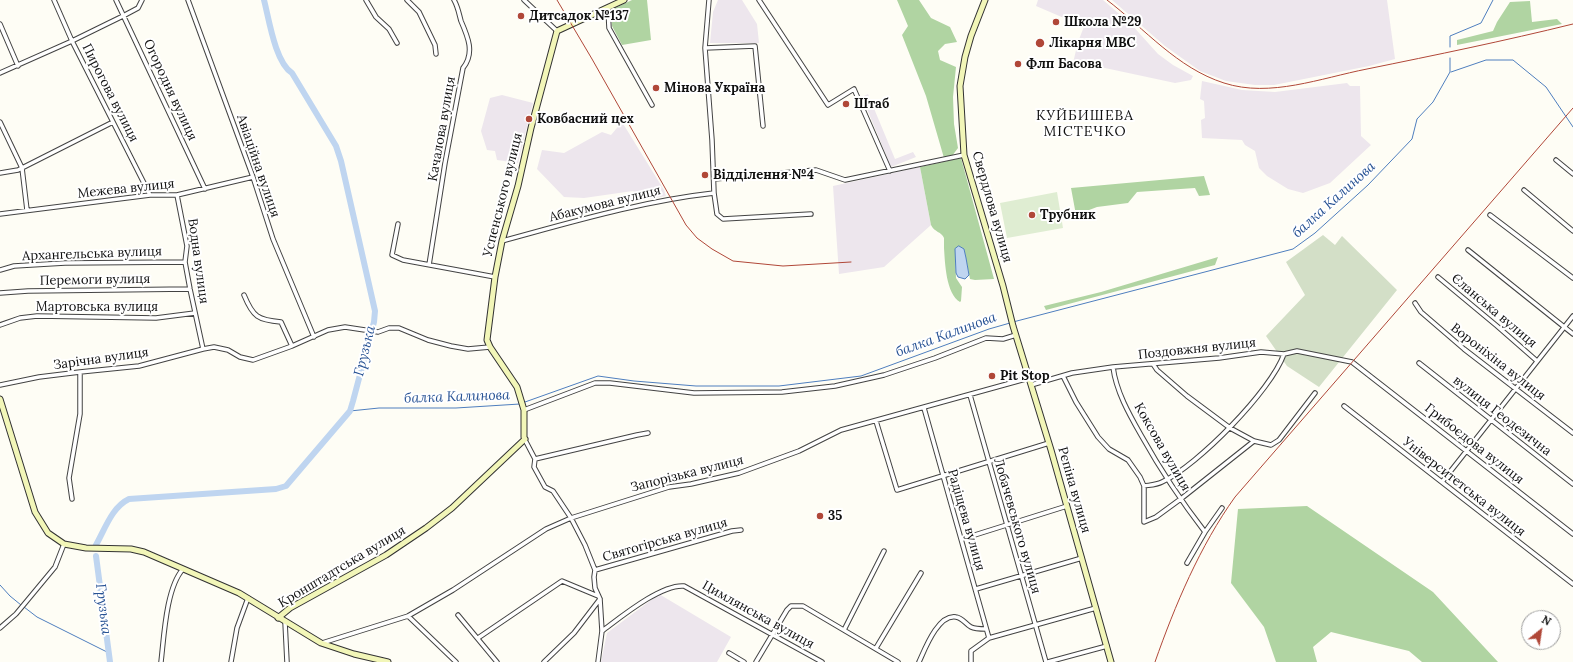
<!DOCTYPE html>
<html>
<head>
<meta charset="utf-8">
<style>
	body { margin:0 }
	#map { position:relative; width:1573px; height:662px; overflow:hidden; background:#fefdf5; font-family:Lora,serif }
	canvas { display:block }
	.north { position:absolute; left:1521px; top:610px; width:40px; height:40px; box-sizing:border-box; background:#fff; border:1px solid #9f9f9f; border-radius:50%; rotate:30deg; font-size:11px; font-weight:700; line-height:16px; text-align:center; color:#101010 }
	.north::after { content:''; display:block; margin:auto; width:14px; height:18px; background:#b04738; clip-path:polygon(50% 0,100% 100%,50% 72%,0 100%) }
</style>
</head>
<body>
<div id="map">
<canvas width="1573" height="662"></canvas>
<div class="north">N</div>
</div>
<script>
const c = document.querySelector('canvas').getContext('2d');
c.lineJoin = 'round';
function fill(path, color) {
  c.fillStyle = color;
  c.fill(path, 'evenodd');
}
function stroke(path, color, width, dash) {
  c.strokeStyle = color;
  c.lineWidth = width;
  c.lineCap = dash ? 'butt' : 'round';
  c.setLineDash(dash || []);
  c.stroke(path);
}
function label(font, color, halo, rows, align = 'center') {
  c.font = font + ' Lora,serif';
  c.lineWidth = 4;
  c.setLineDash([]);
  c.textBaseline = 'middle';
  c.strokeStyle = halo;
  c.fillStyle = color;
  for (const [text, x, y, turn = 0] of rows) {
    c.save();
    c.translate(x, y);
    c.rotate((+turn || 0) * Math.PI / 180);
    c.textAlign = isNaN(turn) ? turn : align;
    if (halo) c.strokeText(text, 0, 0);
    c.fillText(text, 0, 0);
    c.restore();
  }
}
const industrial = new Path2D(`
	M718,0H742L757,24L759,43H710L713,12Z
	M1038,0H1103L1131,24L1158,54L1173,65L1193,76L1191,80L1175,83L1091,65L1089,69L1073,63L1078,42L1085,24L1065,15L1064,18L1036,6Z
	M1112,0H1387L1395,59L1369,66L1274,85H1255L1226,81L1200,71L1165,46Z
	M1202,81L1242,90L1275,92L1347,83L1350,86H1360L1361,136L1371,145L1330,183L1303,193L1288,189L1267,176L1259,168L1255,151L1245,145L1242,140L1202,138L1201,120L1205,118L1204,101L1200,99Z
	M868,94L895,159L913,152L916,157L891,167L862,97Z
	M502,95L533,103L518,163L497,160L495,151L487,150L481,131L490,98Z
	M622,122L664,190L666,196L649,199L633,191L584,198L564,197L537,169L542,150L564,153L602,132L611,135Z
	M920,167L931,225L884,267L839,274L833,186Z
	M659,594L731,637L717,662H601L607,633Z`);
const forest = new Path2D(`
	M632,0H647L651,40L622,45L612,26L611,10Z
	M897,0H919L931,18L950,27L957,42L945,44L938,51L940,60L956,67L953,97L954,124L958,148L952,156L944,158L926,96L902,35L908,26Z
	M1530,1L1532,22L1557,19L1562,24L1457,45V40L1493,31L1497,22L1510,2Z
	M961,158L994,279L975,280L970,279L964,249L957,247L955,249L956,278L962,287L961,301L960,302C946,294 945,263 944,248C944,244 944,241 944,238C942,232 934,232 931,225L920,167Z
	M1204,176L1210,195L1199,196L1195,188L1137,192L1128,203L1097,207L1076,215L1071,188Z
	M1218,257L1215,265L1046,310L1044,306L1101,292Z
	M1307,506L1433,592L1498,662H1422L1409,651L1331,632L1313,647L1317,662H1276L1264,627L1231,583L1238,509Z`);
const cemetery = new Path2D(`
	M1323,235L1335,245L1342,236L1397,290L1319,387L1287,366L1266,336L1305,295L1286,262Z`);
const pitch = new Path2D(`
	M1057,192L1063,228L1007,238L1000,203Z`);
const water = new Path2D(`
	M959,246L964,249L966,258L969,275L965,279L958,277L956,273L955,249Z`);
const stream = new Path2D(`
	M1450,47V36L1481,23L1493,0
	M1451,72L1486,60H1513L1546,87L1573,127
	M1013,322L1293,249L1315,233L1368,185L1412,139L1417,119L1433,102L1450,72V58
	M525,402L598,376L634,381L696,386H779L861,376L989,329L1010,323
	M350,411L379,408H456L520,404
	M0,585L10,596L21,605
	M24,607L37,617L109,653`);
const river = new Path2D(`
	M96,545C105,529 112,507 129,499L276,489L286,486L350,411L353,401L374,322L375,311L341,161L336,146L292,73C275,62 269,19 264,0
	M96,556L110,662`);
const street = new Path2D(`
	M54,0L72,41L150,195
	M116,0L205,189
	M188,0L253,177L273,239L314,337
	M366,0L376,17L389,29L397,43
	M407,0L419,12L435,45L436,54
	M524,0L557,31
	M709,0L705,48L712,140L714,193L717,214L723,219L811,214
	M759,0L828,105L854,89L890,171
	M608,8L609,28L652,105
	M0,24L18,66
	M705,48L755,46L763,126
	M0,73L72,41L123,16L138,8L142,0
	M0,122L22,168L27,210
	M1556,160L1573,174
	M0,173L18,170L113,122
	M714,179L816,170L845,180L964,155
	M1524,190L1573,231
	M177,195L187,246L185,262L190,289L203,349
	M0,214L150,195H177L253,177
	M1490,215L1573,278
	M398,224L392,255L403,260L495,277
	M502,241C572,222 642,201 714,193
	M1468,250L1573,334
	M429,265L445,163L463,68C475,53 468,37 461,21C459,14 458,7 454,0
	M0,270L14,266L65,263L185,262
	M1438,277L1497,326L1537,361
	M0,293L28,291L190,289
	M244,295C253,317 258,320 281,322L292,346
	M1415,303L1421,312L1464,349L1573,433
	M0,325L20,318L37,316L156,318L195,313
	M1419,363L1573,484
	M1153,364L1157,370L1187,396L1230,428L1254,441L1271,445L1279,440L1315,393
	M1113,367C1116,391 1129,414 1141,435C1160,469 1181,501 1205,532
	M1063,376L1076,402L1098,437L1109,449L1128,460L1140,477L1144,486V522L1156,517L1182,498L1254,441
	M0,385L39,377L80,372L139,366L203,349L214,347L228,350L240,357L253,360L292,346L328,330L345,327L378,332L389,328H399L428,340L451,346L468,349L490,347
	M1031,385L1072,373L1113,367L1219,358L1261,352L1284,354L1297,351L1352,362L1573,534
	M970,395L1046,662
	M1344,406L1573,584
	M924,408L989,638
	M524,410L595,383H610L694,393L782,392L835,386L884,375L935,358L986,338L1003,339L1016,335
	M876,421L897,490L1049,443
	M524,438L535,459L534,467L545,487L553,491L571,518L585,545L595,570L594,577L595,588L600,599L602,631L598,662
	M535,459L637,435L648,433
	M1442,482L1573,316
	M1144,486C1150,485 1156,485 1162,482C1198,465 1271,391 1284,354
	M72,499L69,478L80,414V372
	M962,539L1067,506
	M1187,563L1205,532L1222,508
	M595,570L732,531L741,530
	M976,589L1082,558
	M458,615L497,662
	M408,616L456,662
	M285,622L287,662
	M0,628L16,614L55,567L64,544
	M844,630L884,551
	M602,631C621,617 661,584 684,586L822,662
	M478,638L562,581L598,596
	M322,643L408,616L453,590L546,529L571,518L669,487L691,484L739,473L799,451L841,430L1029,378
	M876,648L921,573
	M729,653L744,662
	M161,662C164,637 166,588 183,569
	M231,662L237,628L248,598
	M544,662L574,633L600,599
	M756,662L787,610L791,606H803L898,662
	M919,662C925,649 938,614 956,617C963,618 965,624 971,627C975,629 982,629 986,629
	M971,662V651L989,638L1096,608
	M1048,662L1107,646`);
const secondary = new Path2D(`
	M985,0L971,36L965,57L960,86L964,155L1003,286L1013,326L1051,450L1111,662
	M0,399L35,512L48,533L64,544L86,548L131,549L144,552L239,593L321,643L354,654L388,662
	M524,437V410L517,387L490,347L487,340L495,277L502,241L518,186L531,128L557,31L624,0
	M278,618L290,608L386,555L426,528L452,508L525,439`);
const rail = new Path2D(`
	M557,0L592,59L686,225L697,238L712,249L733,261L783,266L851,262
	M1107,0C1145,29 1177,68 1224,83C1270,98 1321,78 1367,69C1436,55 1504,41 1573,24
	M1155,662C1175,605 1200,546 1235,497L1573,108`);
const markers = [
	[521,16,4,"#b04738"],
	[1056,22,4,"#b04738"],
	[1040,43,5,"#b04738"],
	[1018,64,4,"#b04738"],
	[656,88,4,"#b04738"],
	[846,104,4,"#b04738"],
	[529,119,4,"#b04738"],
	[705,175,4,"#b04738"],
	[1032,215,4,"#b04738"],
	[992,376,4,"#b04738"],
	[820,516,4,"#b04738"]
];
const poiNames = [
	["Дитсадок №137",529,16],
	["Школа №29",1064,22],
	["Лікарня МВС",1049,43],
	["Флп Басова",1026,64],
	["Мінова Україна",664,88],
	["Штаб",854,104],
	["Ковбасний цех",537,119],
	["Відділення №4",713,175],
	["Трубник",1040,215],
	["Pit Stop",1000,376],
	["35",828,516]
];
const streetNames = [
	["Огородня вулиця",170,90,65],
	["Пирогова вулиця",110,93,63],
	["Качалова вулиця",442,129,-80],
	["Авіаційна вулиця",258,166,71],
	["Межева вулиця",126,189,-6],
	["Успенського вулиця",503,195,-76],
	["Абакумова вулиця",605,204,-14],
	["Свердлова вулиця",992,207,74],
	["Архангельська вулиця",92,254,-2],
	["Водна вулиця",198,261,82],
	["Перемоги вулиця",95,280,-1],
	["Мартовська вулиця",97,307],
	["Єланська вулиця",1494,311,40],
	["Поздовжня вулиця",1197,349,-6],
	["Зарічна вулиця",101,359,-8],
	["Вороніхіна вулиця",1498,362,38],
	["вулиця Геодезична",1502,416,38],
	["Грибоєдова вулиця",1474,444,38],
	["Коксова вулиця",1162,447,60],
	["Запорізька вулиця",687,474,-14],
	["Університетська вулиця",1464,487,38],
	["Рєпіна вулиця",1074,490,74],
	["Радіщева вулиця",966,520,74],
	["Лобачевського вулиця",1017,526,74],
	["Святогірська вулиця",665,540,-16],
	["Кронштадтська вулиця",342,567,-31],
	["Цимлянська вулиця",758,615,29]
];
const neighbourhoodNames = [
	["КУЙБИШЕВА",1085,116],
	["МІСТЕЧКО",1085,132]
];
const waterNames = [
	["балка Калинова",1334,200,-42],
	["балка Калинова",946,335,-20],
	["Грузька",365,351,-76],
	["балка Калинова",457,397,-2],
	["Грузька",103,609,83]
];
fill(industrial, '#ede6ed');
fill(forest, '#b0d4a2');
fill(cemetery, '#d3dfc7');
fill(pitch, '#dfedd2');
fill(water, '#bfd5f0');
stroke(water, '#4e7ebe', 1);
stroke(stream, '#4e7ebe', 1);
stroke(river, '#bfd5f0', 6);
stroke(street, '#434343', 5.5);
stroke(secondary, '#323232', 7);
stroke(street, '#fff', 3.5);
stroke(secondary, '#f2f6b8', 5);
stroke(rail, '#b04738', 1);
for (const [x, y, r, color] of markers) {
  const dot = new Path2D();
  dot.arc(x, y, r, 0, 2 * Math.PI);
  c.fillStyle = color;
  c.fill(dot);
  stroke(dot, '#fff', 1.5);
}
label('bold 13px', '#101010', '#fff', poiNames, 'left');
label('13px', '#101010', '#fff', streetNames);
c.letterSpacing = '1px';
label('14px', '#101010', '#fff', neighbourhoodNames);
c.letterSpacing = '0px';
label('italic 14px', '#275294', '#fff', waterNames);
</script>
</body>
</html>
